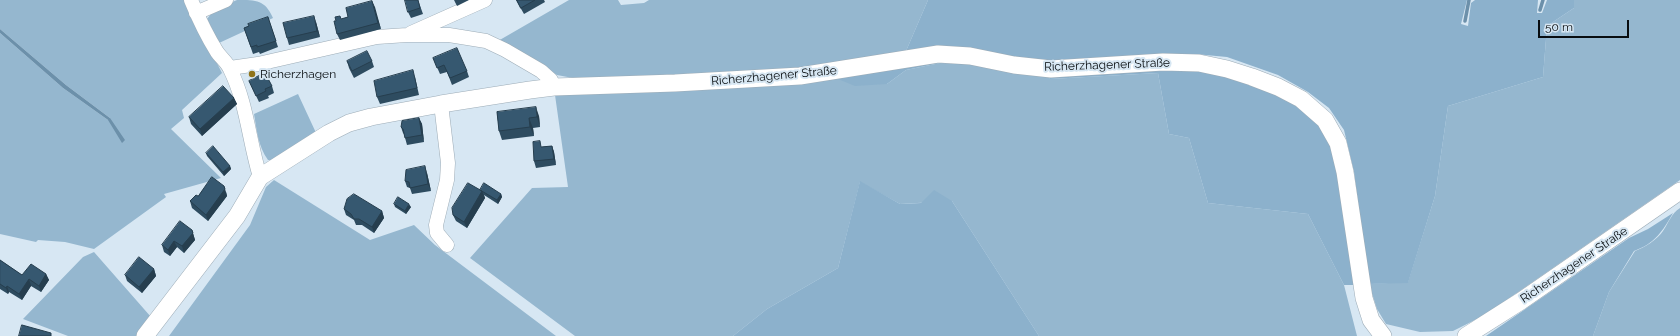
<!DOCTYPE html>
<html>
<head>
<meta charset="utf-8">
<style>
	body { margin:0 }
	#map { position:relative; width:1680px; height:336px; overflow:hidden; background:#d7e7f3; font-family:Raleway,sans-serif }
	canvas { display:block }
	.scale { position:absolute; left:1538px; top:20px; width:91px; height:18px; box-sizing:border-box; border:2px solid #080d10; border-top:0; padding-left:5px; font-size:12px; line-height:14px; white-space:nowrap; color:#080d10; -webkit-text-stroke:3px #d7e7f3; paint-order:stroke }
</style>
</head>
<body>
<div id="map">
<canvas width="1680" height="336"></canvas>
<div class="scale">50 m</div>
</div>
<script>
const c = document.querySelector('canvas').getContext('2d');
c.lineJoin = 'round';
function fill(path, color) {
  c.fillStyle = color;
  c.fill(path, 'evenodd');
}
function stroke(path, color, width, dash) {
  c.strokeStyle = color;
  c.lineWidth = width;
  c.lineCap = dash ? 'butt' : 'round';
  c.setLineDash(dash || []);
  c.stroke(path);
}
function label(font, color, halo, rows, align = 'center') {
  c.font = font + ' Raleway,sans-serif';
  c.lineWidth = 4;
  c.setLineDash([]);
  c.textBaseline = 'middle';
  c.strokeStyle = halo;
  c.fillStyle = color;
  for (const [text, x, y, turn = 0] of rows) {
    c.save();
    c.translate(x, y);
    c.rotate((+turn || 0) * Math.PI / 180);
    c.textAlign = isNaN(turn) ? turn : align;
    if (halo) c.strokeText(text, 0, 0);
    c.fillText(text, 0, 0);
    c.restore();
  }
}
const green = new Path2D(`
	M0,0H185L222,73L182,110L184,118L171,129L221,178L164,194L166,197L94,249L65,242L38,240L36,242L0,234V33L63,88L108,120L110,118L66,85L0,29Z
	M237,0C257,0 265,0 273,18L219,43L207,19L214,10Z
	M569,0H618L621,5L644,3L649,0H928L906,51L812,68L578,79L557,75L498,41Z
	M1574,0H1680V180L1485,315L1453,331L1420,332L1386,324L1377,309L1369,284L1408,282L1435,196L1448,106L1543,77L1547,26L1574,8Z
	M940,63L969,64L1049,73L1050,79L1158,73L1169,134L1189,138L1208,203L1308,214L1344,285L1357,336H1039L952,201L900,204L860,182L838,268L767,309L733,336H575L470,258L532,188L568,187L555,95L833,77L887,84L906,70Z
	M298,94L317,135L276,160H268C258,146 257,131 254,114Z
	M274,180L370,240L414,225L435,245L556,336H169L250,225L266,187Z
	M1680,208V336H1593L1609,292L1635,251C1644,248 1658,239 1663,231C1669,222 1671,214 1680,208Z
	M94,252L151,317L136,336H68L23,319L83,257Z`);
const forest = new Path2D(`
	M928,0H1467L1461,24L1468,26L1471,3L1475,0H1538L1537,13H1542L1547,0H1574V8L1547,26L1543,77L1448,106L1435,196L1408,283L1369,284L1354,172L1344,130L1329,108L1308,92L1278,75L1227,57L1195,54H1163L1079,61H1042L944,46L906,51Z
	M965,60L970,65L940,63L906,70L887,84L855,86L833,77L916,61Z
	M1163,67L1224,72L1307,109L1333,145L1356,285H1344L1308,214L1208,203L1189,138L1169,134L1158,73L1050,79L1049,73Z
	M860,181L900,204L921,203L934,190L952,201L1039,336H733L767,309L838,268Z
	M1673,213C1663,231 1654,244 1634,251L1609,292L1593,336H1486L1629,238L1648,229Z`);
const water = new Path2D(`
	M0,29L66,85L110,118L125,140L122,143L108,120L63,88L0,33Z`);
const stream = new Path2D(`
	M1540,10L1543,0
	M1465,21L1469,0`);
const minor = new Path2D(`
	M191,0C198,17 207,36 217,52C221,58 227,62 230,69C247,103 249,141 260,177
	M196,13L226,0
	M411,33L485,0
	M230,68L258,64L377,37L407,35H449L486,41L505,50L541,71L551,80L554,87
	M441,104L448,163L447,180L436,225L437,233L447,245`);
const tertiary = new Path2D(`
	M145,336L237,216L260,177L329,133L349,123L371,117L441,104L530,90L554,87L675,83L800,76L938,54L970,56L1014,65L1051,69L1163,62L1199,63L1227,69L1252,77L1278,87L1301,99L1325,120L1338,143L1345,172L1364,298L1371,320L1383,336
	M1466,336L1521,301L1680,191`);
const wall = new Path2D(`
	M418,0L423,14L411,18L408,12Z
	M454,0H469L457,6Z
	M516,0H544L545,2L524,14Z
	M372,1L381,29L340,40L337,34L336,21L348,17Z
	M268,17L278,47L260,54L259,52L253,54L244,28L249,26Z
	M316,22L320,37L289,45L287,38Z
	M433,58L467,71L469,77L452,85L447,72L440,74Z
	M347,61H372L374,67L354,78L349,68Z
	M415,77L419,95L380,104L377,97Z
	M249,81L272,86L274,93L268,96L269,98L259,102Z
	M234,98L237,104L202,136L191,124L189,117Z
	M497,112L539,116L540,127L533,128L534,136L502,140L499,131Z
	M419,118L422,124L424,142L407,145L404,134L403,133L401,127Z
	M552,146L554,152L556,165L536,168L534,161L542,147Z
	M206,153L230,166L231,169L224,176L207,156Z
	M427,173L431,191L412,194L410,188L407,187L405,181Z
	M480,190L501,194L502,197L498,204L484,195L485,198L467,228L456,221L453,215Z
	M226,192L227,196L208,221L192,208L190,201L198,196Z
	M394,204L411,207L406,214L395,207Z
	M344,209L382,211L384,218L374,233L362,225H356L354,220L346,215Z
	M192,230L195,240L184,253L177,247L170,256L164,252L162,245Z
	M0,260L22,275L46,274L49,280L41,292L31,286L22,300L9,292L8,294L0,289Z
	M154,269L156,276L142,293L127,281L125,275Z`);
const shadedWall = new Path2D(`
	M372,1L375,7L381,29L378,23Z
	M314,16L316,22L320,37L317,31Z
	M234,98L237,104L202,136L200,129Z
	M536,107L539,116L540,127L537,117Z
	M419,118L422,124L424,142L422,135Z
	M529,118L533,128L534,136L530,127Z
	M552,146L554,152L556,165L554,159Z
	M230,166L231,169L224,176L223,172Z
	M425,166L427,173L431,191L428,184Z
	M224,186L226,192L227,196L208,221L206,215Z
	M482,191L485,198L467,228L464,222Z
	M501,194L502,197L498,204L497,200Z
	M409,204L411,207L406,214L405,211Z
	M382,211L384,218L374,233L372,227Z
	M192,230L195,240L184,253L182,246Z
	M174,241L177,247L170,256L168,250Z
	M154,269L156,276L142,293L139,287Z
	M46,274L49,280L41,292L39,286Z
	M29,279L31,286L22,300L19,294Z
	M7,286L9,292L8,294L6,288Z`);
const building = new Path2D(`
	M405,0H418L420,8L408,12Z
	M517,0H535L521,8Z
	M372,1L378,23L337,34L334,21H336L335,17L340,16L341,19L348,17L346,8Z
	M314,16L317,31L287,38L283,23Z
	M268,17L276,41L257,47V45L251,47L244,28L249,26L248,24Z
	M457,48L467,71L450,78L444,65L437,68L433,58Z
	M367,51L372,61L352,71L347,61Z
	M413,70L417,88L377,97L374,81Z
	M265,73L272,86L265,89L266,91L256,96L249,81Z
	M223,86L234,98L200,129L189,117Z
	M536,107L537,117L529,118L530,127L499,131L497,112Z
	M419,118L422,135L405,138L403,129L401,127L402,121Z
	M540,141L541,147L552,146L554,159L534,161L533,142Z
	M213,146L230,166L223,172L206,153Z
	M425,166L428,184L410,188L409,182L405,181L406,170Z
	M212,177L224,186L225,189L206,215L190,201L196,195L198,196Z
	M468,183L482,191L464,222L453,215L452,208Z
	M484,183L501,194L497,200L480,190Z
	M354,194L382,211L372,227L359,219H354L351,214L344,209L347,199Z
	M398,197L409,204L405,211L394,204Z
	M180,221L192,230L193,233L182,246L174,241L168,250L162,245Z
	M139,257L154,269L139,287L125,275Z
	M0,260L22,275L31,264L46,274L39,286L29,279L19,294L7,286L6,288L0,284Z
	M22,325L51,333V336H19Z`);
const markers = [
	[252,74,4,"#90741a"]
];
const streetNames = [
	["Richerzhagener Straße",1107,65,-2],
	["Richerzhagener Straße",774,76,-5],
	["Richerzhagener Straße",1574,265,-34]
];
const poiNames = [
	["Richerzhagen",260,74]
];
fill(green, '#95b7cf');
fill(forest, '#8cb1cc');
fill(water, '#6c90aa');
stroke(stream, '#6c90aa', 3.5);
stroke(minor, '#9dacb7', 15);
stroke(tertiary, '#9dacb7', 18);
stroke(minor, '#fff', 14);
stroke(tertiary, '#fff', 17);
fill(wall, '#2e4c60');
fill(shadedWall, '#263e4e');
fill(building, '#365870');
stroke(building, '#263e4e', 1);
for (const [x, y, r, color] of markers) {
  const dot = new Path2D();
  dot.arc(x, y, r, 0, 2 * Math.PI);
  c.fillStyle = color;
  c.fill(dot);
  stroke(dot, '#d7e7f3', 1.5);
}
label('12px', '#080d10', '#d7e7f3', streetNames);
label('12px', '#080d10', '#d7e7f3', poiNames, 'left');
</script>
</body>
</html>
